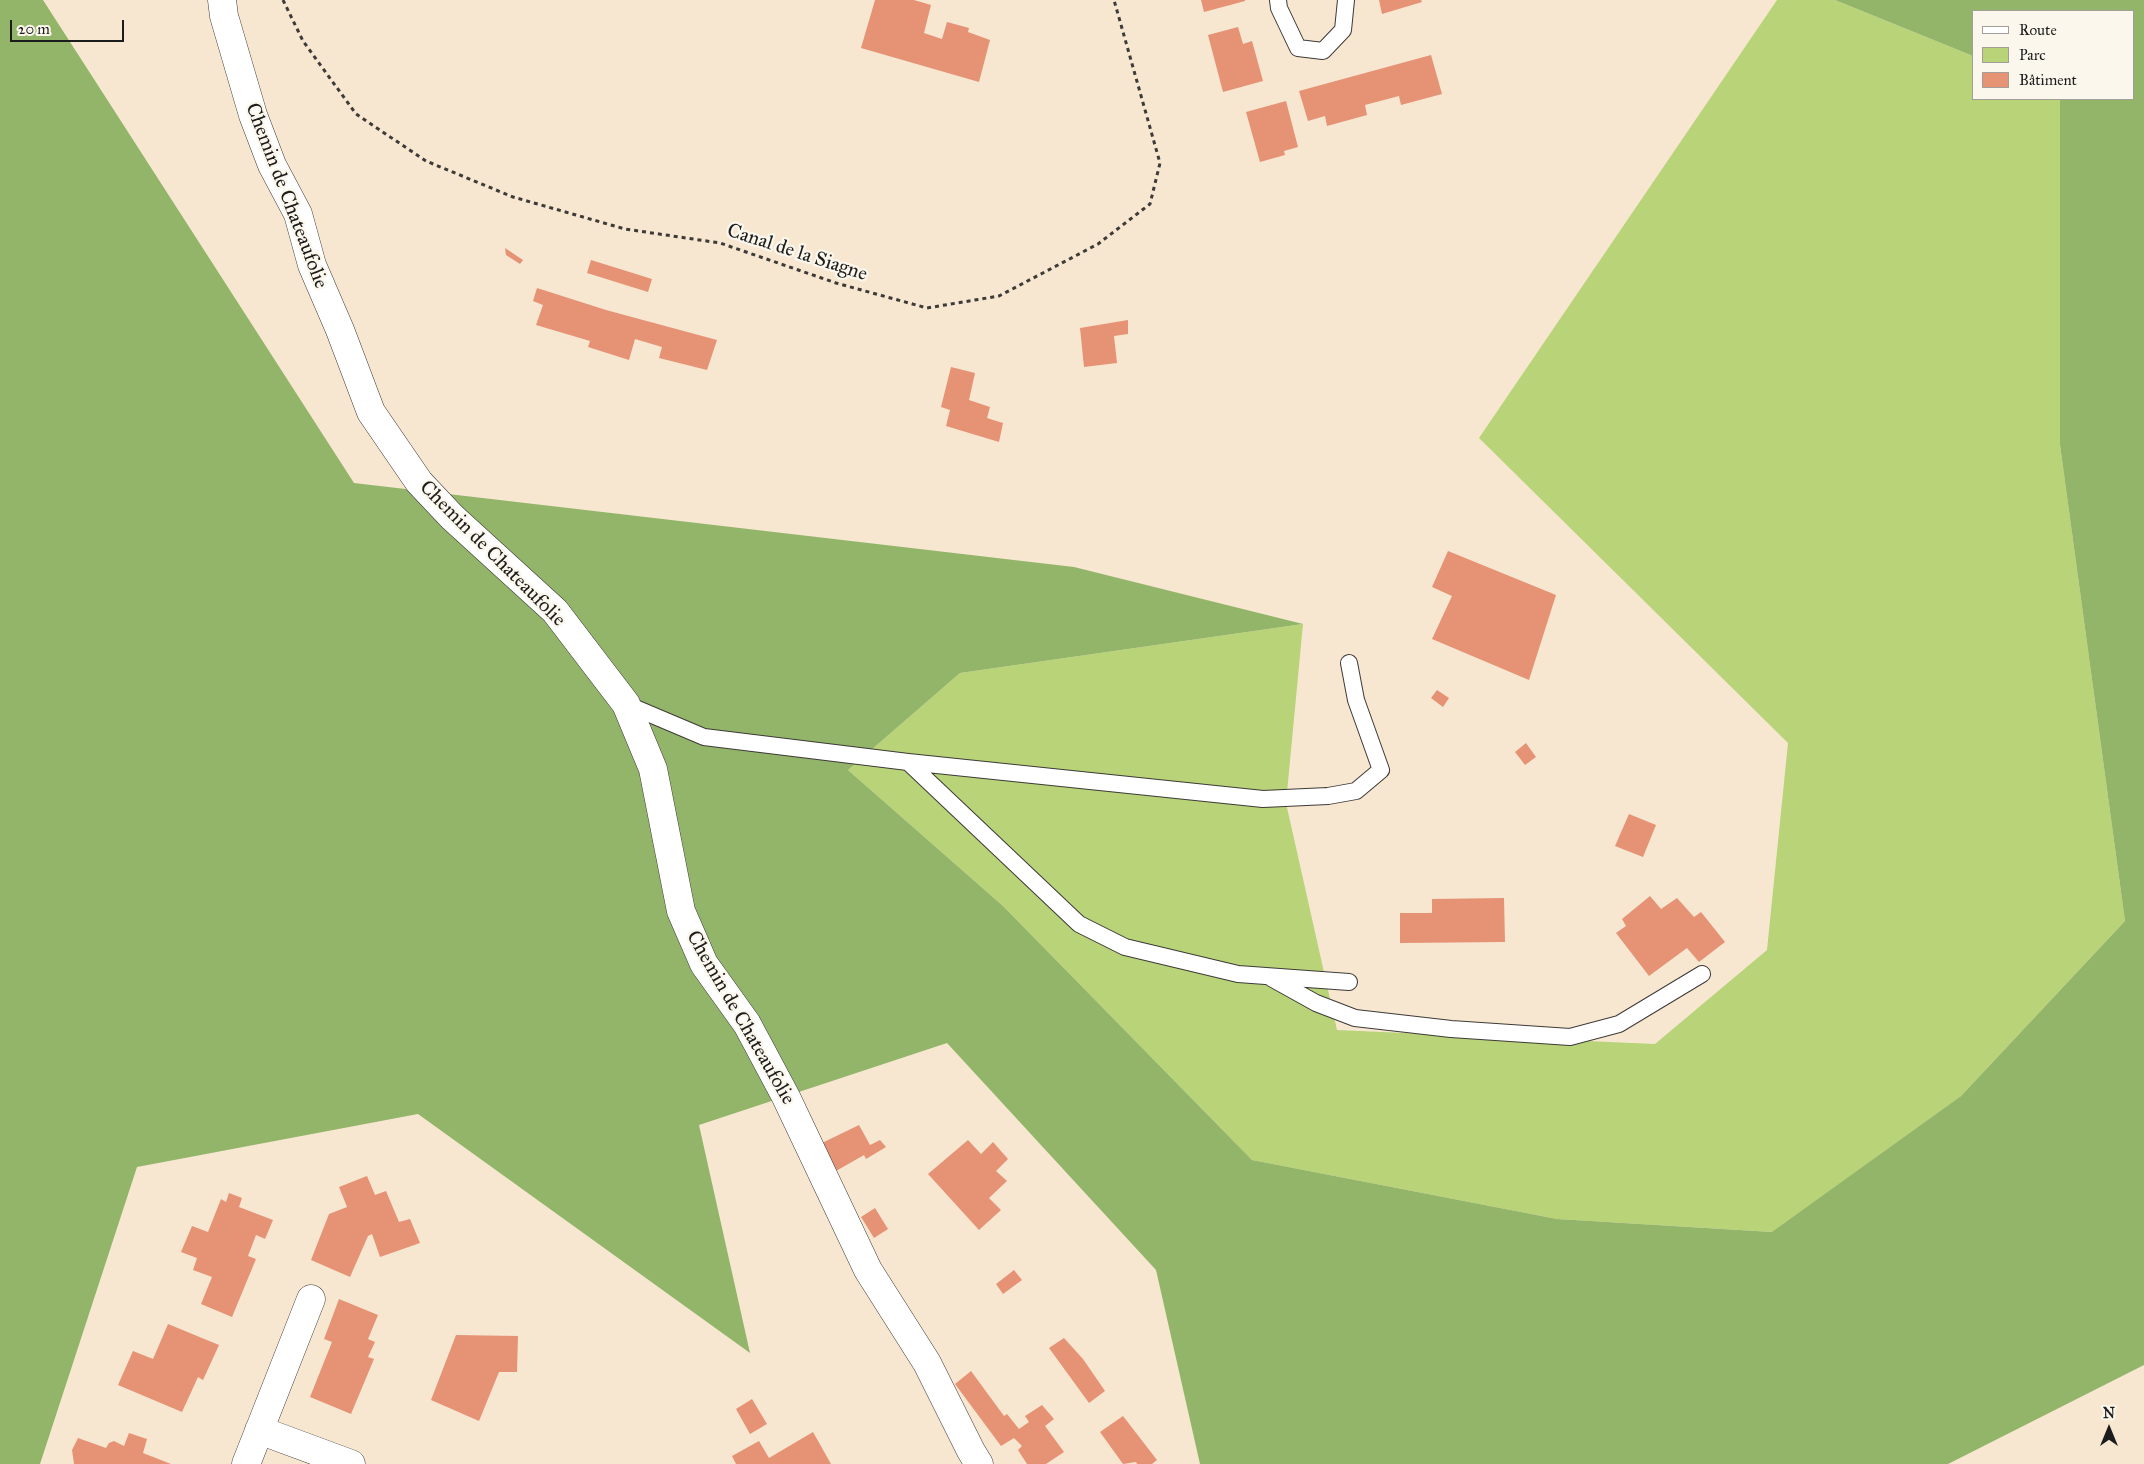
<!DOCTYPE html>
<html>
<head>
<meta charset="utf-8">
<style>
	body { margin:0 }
	#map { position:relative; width:2144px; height:1464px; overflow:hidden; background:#f7e7d1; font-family:"IM FELL Great Primer",serif }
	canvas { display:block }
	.legend { position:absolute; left:1972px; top:10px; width:162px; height:90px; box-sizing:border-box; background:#fbf7ec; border:1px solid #a29f99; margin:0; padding:6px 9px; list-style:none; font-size:15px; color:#1c1c1c }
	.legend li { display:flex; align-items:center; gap:10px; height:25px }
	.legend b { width:25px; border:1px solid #a29f99 }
	.north { position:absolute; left:2084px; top:1404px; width:50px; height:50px; -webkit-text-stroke:4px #fbf7ec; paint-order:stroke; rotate:0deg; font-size:14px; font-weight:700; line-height:20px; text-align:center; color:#1c1c1c }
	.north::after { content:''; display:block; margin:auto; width:18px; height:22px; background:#1c1c1c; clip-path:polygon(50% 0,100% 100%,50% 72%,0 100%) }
	.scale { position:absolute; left:10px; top:20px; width:114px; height:22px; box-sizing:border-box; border:2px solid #1c1c1c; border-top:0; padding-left:6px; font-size:15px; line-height:18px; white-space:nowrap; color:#1c1c1c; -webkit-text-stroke:4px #fbf7ec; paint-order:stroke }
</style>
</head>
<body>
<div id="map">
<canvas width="2144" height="1464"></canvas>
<ul class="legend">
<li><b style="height:6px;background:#fff"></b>Route</li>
<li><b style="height:14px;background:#b9d379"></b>Parc</li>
<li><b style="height:14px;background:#e69275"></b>Bâtiment</li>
</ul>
<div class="north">N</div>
<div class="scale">20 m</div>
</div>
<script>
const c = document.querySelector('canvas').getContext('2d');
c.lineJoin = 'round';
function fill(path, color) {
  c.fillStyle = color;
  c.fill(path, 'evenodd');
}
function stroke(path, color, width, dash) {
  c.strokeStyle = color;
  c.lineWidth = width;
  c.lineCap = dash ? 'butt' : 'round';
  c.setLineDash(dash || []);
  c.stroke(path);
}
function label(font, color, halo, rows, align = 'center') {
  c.font = font + ' "IM FELL Great Primer",serif';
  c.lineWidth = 4.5;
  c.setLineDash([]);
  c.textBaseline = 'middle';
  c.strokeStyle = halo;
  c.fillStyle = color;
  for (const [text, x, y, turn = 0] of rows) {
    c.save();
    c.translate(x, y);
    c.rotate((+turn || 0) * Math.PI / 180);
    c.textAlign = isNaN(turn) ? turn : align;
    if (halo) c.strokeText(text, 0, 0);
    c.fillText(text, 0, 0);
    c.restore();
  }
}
const green = new Path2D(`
	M1777,0H1835L1973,56V99H2060V445L2125,921L1961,1096L1773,1232L1557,1219L1252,1160L1003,906L848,770L960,673L1303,624L1286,803L1337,1030L1655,1044L1767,950L1788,743L1479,438Z`);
const forest = new Path2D(`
	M0,0H43L354,483L1074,567L1303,624L960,673L848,770L1003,906L1252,1160L1557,1219L1772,1232L1961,1096L2125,921L2060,445V99H2133V11H1973V56L1835,0H2144V1365L1948,1464H1200L1156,1270L947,1043L699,1125L750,1353L418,1114L137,1167L40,1464H0Z`);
const building = new Path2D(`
	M875,0H914L931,5L924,33L942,39L947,22L969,28L968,32L990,40L979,82L861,48Z
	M1201,0H1245V1L1204,12Z
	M1379,0H1421L1422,2L1382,14Z
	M1238,27L1243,44L1252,41L1263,81L1223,92L1208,35Z
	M1431,55L1442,94L1401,105L1399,96L1365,105L1367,115L1327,126L1325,116L1308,121L1299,91Z
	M1286,101L1298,147L1284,151L1285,155L1260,162L1246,112Z
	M505,248L523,260L520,264L506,255Z
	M591,260L652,279L648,292L587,273Z
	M537,288L606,310L717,340L707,370L659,358L662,347L635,339L629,360L588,347L590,341L536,325L543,305L533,301Z
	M1128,320V334L1114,336L1117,363L1084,367L1080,328Z
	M951,367L975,373L969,400L990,407L987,418L1003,423L999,442L946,426L950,410L941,407Z
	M1448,551L1556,595L1529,680L1432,639L1452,596L1432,587Z
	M1437,690L1449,698L1443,707L1431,698Z
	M1526,743L1536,757L1525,765L1515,752Z
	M1629,814L1656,825L1643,857L1615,846Z
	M1650,896L1661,909L1677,898L1694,917L1701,912L1725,942L1699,962L1687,948L1649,976L1616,933L1626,926L1622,919Z
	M1504,898L1505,942L1400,943V913H1432V899Z
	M859,1125L870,1145L880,1140L886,1147L866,1159L864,1155L836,1171L822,1143Z
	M968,1140L981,1154L993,1142L1008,1159L996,1171L1007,1181L989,1198L1001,1210L979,1230L928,1174Z
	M367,1176L375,1195L386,1191L399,1222L410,1219L420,1243L380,1257L372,1234L368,1236L350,1277L311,1260L329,1214L347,1207L339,1187Z
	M229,1193L242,1198L239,1207L273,1220L265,1239L256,1235L248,1256L256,1259L232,1317L201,1304L212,1277L193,1270L197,1258L181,1252L192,1226L208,1232L221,1199L226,1202Z
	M875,1208L888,1229L874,1238L861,1217Z
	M1014,1270L1022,1280L1003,1294L996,1284Z
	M339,1299L378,1315L368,1339L375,1342L368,1357L374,1359L351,1414L310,1397L332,1342L324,1339Z
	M168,1324L219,1345L203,1380L198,1377L182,1412L118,1385L133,1351L153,1359Z
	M456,1335L518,1336L517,1372H499L479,1421L431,1400Z
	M1064,1338L1083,1359L1105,1391L1089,1403L1049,1348Z
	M971,1371L1004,1416L1007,1414L1019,1429L1029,1422L1025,1416L1042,1405L1054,1419L1045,1426L1064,1452L1046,1464H1027L1018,1450L1022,1446L1014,1438L1001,1446L955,1384Z
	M752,1399L767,1424L750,1434L736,1409Z
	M1123,1416L1157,1460L1152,1464H1137L1136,1462L1123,1464L1100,1432Z
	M813,1432L831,1464H736L732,1456L759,1441L769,1458Z
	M129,1433L147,1439L143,1453L171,1464H74L72,1450L78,1438L106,1448L109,1443L114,1441L124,1446Z`);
const path = new Path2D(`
	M283,0L303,41L356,114L426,161L513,197L625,229L720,243L836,283L927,308L999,296L1098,244L1150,204L1160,163L1114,0`);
const lane = new Path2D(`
	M1278,0L1279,8L1298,48L1323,51L1343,30L1346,0
	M626,704L704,737L908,762L1263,799L1328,796L1356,791L1381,770L1356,700L1349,663
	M908,762L1079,924L1125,947L1238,974L1349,982
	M1271,978L1316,1003L1355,1018L1451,1029L1570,1037L1619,1024L1702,974`);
const street = new Path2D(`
	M222,0L224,16L253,115L272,165L298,214L312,265L340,330L371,412L419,482L452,517L555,611L626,704L653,769L681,911L704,964L747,1024L786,1097L868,1270L927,1363L971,1451L979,1464
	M259,1430L351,1464
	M246,1464L311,1299`);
const streetNames = [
	["Chemin de Chateaufolie",286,196,69],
	["Canal de la Siagne",797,253,18],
	["Chemin de Chateaufolie",492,554,45],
	["Chemin de Chateaufolie",740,1018,60]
];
fill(green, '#b9d379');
fill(forest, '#92b569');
fill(building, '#e69275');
stroke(lane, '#3d3a37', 18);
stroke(street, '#3d3a37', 29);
stroke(path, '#3d3a37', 3, [4, 4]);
stroke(lane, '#fff', 16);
stroke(street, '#fff', 28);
label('20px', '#1c1c1c', '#fbf7ec', streetNames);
</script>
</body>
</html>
